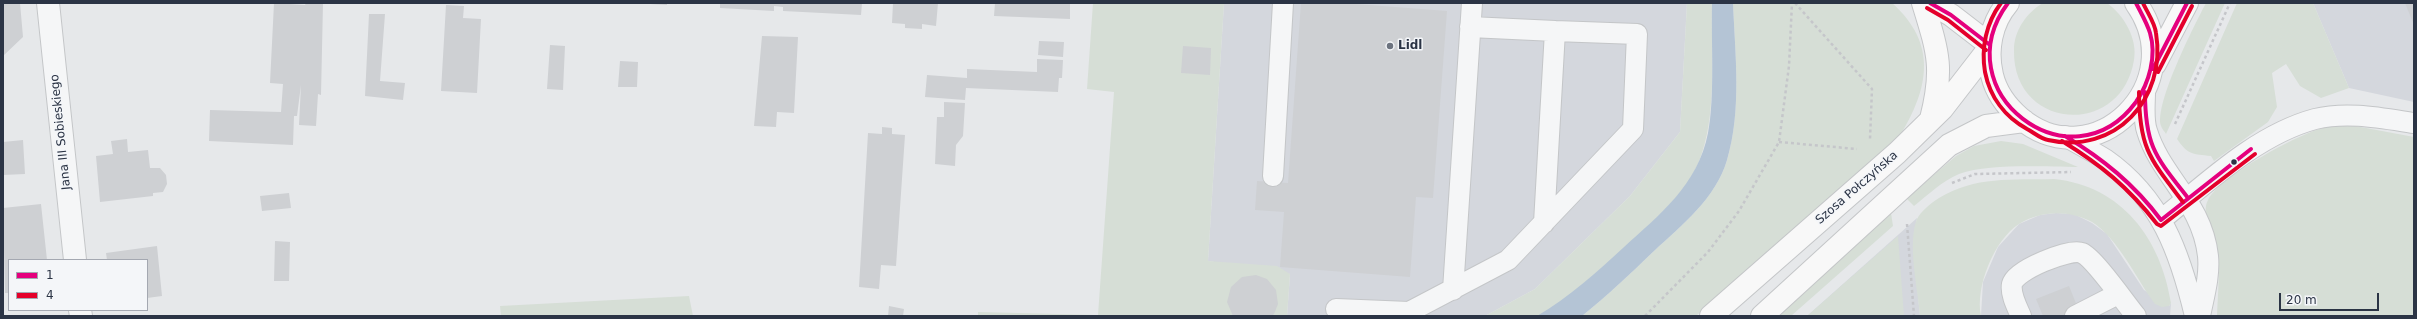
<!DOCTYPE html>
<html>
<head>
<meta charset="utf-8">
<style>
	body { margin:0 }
	#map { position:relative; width:2417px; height:319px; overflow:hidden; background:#e6e8ea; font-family:"DejaVu Sans",sans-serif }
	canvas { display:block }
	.frame { position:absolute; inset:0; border:4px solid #2b3445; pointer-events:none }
	.legend { position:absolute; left:8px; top:259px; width:140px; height:52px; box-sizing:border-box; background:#f4f6f9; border:1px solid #a4a8b1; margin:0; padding:5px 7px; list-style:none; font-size:12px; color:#2b3445 }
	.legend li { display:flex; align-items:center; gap:8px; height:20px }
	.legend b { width:20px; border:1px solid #a4a8b1 }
	.scale { position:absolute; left:2279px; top:293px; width:100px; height:18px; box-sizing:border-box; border:2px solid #2b3445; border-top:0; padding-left:5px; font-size:12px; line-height:14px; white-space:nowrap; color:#2b3445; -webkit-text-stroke:3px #f4f6f9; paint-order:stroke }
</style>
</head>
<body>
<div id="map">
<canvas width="2417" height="319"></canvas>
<div class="frame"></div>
<ul class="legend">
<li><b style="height:5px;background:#e5007d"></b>1</li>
<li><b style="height:5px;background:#e4002b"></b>4</li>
</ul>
<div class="scale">20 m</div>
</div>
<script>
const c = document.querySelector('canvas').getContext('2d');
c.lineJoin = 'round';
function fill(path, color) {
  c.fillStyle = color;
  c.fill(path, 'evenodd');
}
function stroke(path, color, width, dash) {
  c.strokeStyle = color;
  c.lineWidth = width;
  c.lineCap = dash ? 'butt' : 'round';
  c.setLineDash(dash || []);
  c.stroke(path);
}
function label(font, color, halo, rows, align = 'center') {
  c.font = font + ' "DejaVu Sans",sans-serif';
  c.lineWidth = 3;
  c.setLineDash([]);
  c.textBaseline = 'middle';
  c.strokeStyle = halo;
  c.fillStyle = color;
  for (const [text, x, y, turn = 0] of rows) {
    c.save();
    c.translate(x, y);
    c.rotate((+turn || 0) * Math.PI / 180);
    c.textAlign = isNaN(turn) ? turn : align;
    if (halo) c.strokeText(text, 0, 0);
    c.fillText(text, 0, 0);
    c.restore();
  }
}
const built = new Path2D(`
	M1224,3H1687L1680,132L1630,196L1535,289L1485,316H1287L1290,274L1208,261Z
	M2313,3H2414V102L2349,88Z
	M2056,213L2074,214L2092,223L2107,234L2144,290L2169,306L2171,303L2170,316H1981L1983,282L1998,247L2019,224L2040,215Z
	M1917,218L1913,243L1920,316H1807Z`);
const green = new Path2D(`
	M1093,3H1224L1208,261L1277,266L1290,274L1287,316H978V312L1098,315L1114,92L1087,89Z
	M1687,3H1712C1711,51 1717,108 1702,153C1697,168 1690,181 1680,193C1664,214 1558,312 1537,316C1521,319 1501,316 1485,316L1535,289L1630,196L1680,132Z
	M1733,3H1892C1938,44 1929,88 1900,136L1696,316H1582C1607,296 1631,273 1654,251C1682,225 1716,198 1727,160C1742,110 1735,54 1733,3Z
	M2043,3H2107C2124,15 2138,39 2134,60C2121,139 2012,130 2014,50C2014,31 2026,13 2043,3Z
	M2206,3H2225L2166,134C2165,132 2162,129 2161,126C2154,104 2195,24 2206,3Z
	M2237,3H2313L2349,88L2321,98L2300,86L2286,64L2272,73L2277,107L2268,122L2214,161L2211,156C2193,154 2188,155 2177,139Z
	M2350,125L2414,137V316H2217C2218,290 2221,266 2215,241C2212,228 2201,213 2208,200C2219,177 2298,134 2323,128C2331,126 2341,126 2350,125Z
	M2001,141L2023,144L2078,167C2044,167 1990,163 1959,174C1942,181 1928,195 1914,206L1906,198L1956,156L1974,146Z
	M2054,179C2122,186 2161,239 2171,303L2169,306L2162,307L2155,304C2137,280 2118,238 2092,222C2070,210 2041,210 2019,224C1994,240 1975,287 1981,316H1920C1918,290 1907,243 1917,219C1921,211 1931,203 1939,198C1975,176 2012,180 2054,179Z
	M1891,213L1893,226L1791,316H1776Z
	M1898,236L1904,316H1807Z
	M689,296L693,316H501L500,306Z`);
const water = new Path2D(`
	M1712,3H1733C1735,54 1742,110 1727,160C1716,198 1682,225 1654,251C1631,273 1607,296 1582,316H1537C1569,297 1596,273 1623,248C1659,215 1698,185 1708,133C1715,96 1711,42 1712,3Z`);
const building = new Path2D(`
	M3,3H20L23,37L3,56Z
	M274,3L305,5L306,3H323L321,95L318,94L316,126L299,125L301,85L297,116H294L293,145L209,141L210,110L281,112L283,84L270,83Z
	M650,3H667V5L650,4Z
	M720,3H862L861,15L783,11V7L774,6V11L720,8Z
	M893,3H938L936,26L922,24V29L905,28V24L892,23Z
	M995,3H1070V19L994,16Z
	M1301,3H1343L1447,11L1433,198L1416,197L1410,277L1280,267L1284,212L1255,210L1257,181L1288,183Z
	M2405,3H2414V25Z
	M446,5L464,6L463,18L481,19L477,93L441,91Z
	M369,14H385L380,81L405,83L403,100L365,96Z
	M762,36L798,37L794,113L777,112L776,127L754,126Z
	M1039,41L1064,42L1063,57L1038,55Z
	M550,45L565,46L563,90L547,89Z
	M1183,46L1211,48L1210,75L1181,73Z
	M1037,59L1063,60L1062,78H1059L1058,92L966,88L965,100L925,97L927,75L967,78V69L1037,72Z
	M620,61L638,62L637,87H618Z
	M944,102L965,103L963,136L956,145L955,166L935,164L937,117H944Z
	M882,127L892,128V134L905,135L896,266L881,265L879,289L859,287L868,133L882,134Z
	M127,139L128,152L148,150L150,168H160L166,175L167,184L163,192L153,193V196L100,202L96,156L113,154L111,141Z
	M23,140L25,174L3,175V142Z
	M289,193L291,208L262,211L260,196Z
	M41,204L47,260H9V293H5L3,208Z
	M275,241L290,242L289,281H274Z
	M157,246L162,296L147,298V260H107L106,253Z
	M1256,275L1267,279L1276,290L1278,304L1274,314L1272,316H1233L1227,302L1231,287L1242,277Z
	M2069,286L2081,316H2043L2036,299Z
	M889,306L904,309L903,316H888Z`);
const path = new Path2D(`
	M1795,3L1872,89L1870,139
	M2175,124L2230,3
	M1779,142L1857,149
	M1952,183L1975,174L2071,172
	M1907,224L1914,316
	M1645,316L1708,252L1739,211L1779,142L1789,66L1792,3`);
const lane = new Path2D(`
	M1470,27L1555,31L1544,223
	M2145,92C2145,104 2143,120 2147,131C2161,177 2202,202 2208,256C2210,276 2204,296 2200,316
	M2065,136C2078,144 2092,151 2105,159C2161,198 2180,253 2195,316
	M1273,176L1283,3
	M2161,220C2207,183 2256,135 2315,119C2347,111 2381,118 2414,123
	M1453,290L1472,3
	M1336,309L1409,312L1508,260L1633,129L1637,34L1555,31
	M2021,316C2017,307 2010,294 2012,284C2015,270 2070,248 2082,253C2094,258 2126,304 2136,316
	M2075,316L2118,294`);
const street = new Path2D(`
	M48,3L75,260
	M80,310L81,316`);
const secondary = new Path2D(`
	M1923,3C1938,52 1944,68 1931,119
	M1930,3L1951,15L1990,45
	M2008,3C1991,23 1986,50 1992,75C1996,92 2006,106 2020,118C2094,180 2193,83 2136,3
	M2155,64L2187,3
	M1711,316L1897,153L1942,109L1990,47
	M1762,316L1949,145L1986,126L2024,121`);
const bus1 = new Path2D(`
	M1930,3L1951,15L1990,45
	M2008,3C1942,92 2071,190 2136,102C2149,83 2157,56 2150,33C2147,23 2141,13 2136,3
	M2153,69L2187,3
	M2145,92C2145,147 2156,157 2188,198
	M2065,136C2103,159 2134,184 2161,220L2251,149`);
const bus2 = new Path2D(`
	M2001,3C1986,23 1981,48 1985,72C1990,97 2005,117 2027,129C2033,132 2041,139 2048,140C2115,155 2167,99 2156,33C2155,23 2147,12 2143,3
	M1927,8L1948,20L1986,50
	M2158,72L2192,6
	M2139,92C2139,148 2150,159 2183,202
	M2062,141C2101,165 2128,187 2157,224L2161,226L2255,154`);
const markers = [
	[1390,46,4,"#6c737f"],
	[2234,162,3.5,"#2b3445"]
];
const poiNames = [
	["Lidl",1398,46]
];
const streetNames = [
	["Jana III Sobieskiego",61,132,-96],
	["Szosa Połczyńska",1857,188,-41]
];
fill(built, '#d4d7dd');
fill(green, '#d6ded6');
fill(water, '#b4c4d5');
fill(building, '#ced0d3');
stroke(lane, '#c4c6c8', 22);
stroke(street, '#c4c6c8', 24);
stroke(secondary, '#c4c6c8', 24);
stroke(path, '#c5c6ca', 2.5, [3, 3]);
stroke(lane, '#f5f6f7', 20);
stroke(street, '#f5f6f7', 22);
stroke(secondary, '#f8f8f8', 22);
stroke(bus1, '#e5007d', 4);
stroke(bus2, '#e4002b', 4);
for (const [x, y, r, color] of markers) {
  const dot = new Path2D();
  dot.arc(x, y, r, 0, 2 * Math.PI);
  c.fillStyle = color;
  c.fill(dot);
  stroke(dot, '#f4f6f9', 1.5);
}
label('bold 12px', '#2b3445', '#f4f6f9', poiNames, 'left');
label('12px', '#2b3445', '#f4f6f9', streetNames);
</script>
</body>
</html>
